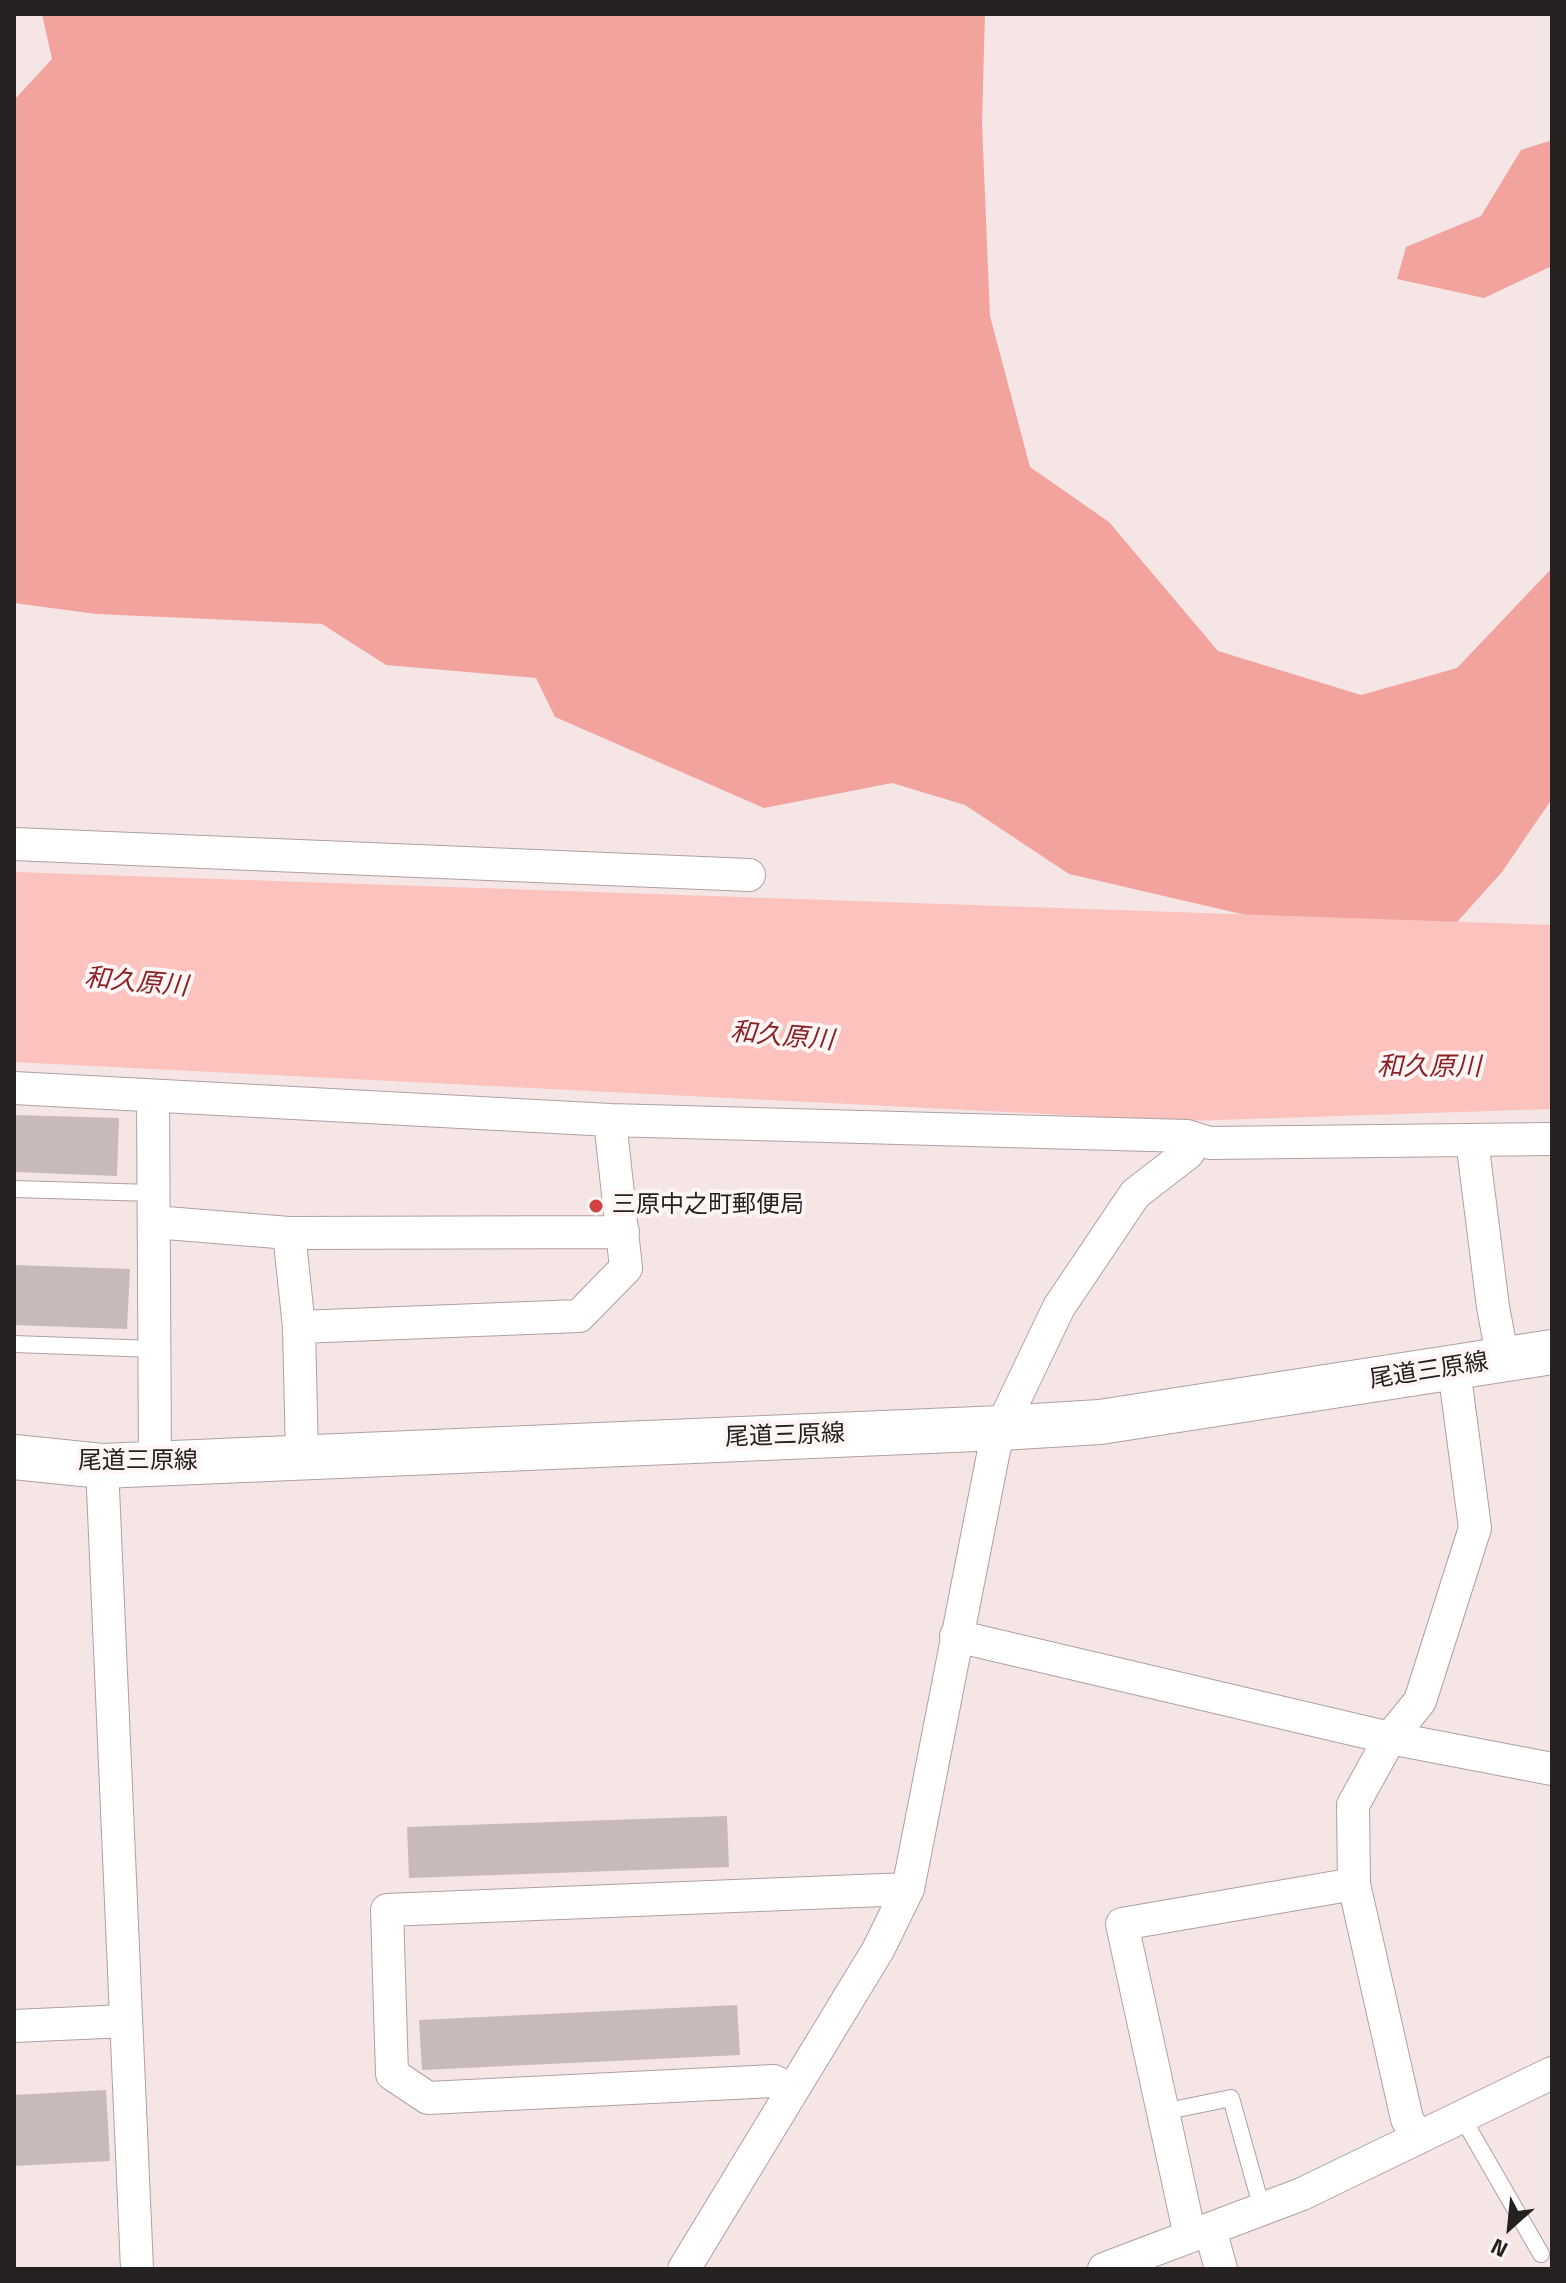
<!DOCTYPE html>
<html>
<head>
<meta charset="utf-8">
<style>
	body { margin:0 }
	#map { position:relative; width:1566px; height:2283px; overflow:hidden; background:#f5e6e5; font-family:"Titillium Web",sans-serif }
	canvas { display:block }
	.frame { position:absolute; inset:0; border:16px solid #262121; pointer-events:none }
	.north { position:absolute; left:1470px; top:2187px; width:80px; height:80px; -webkit-text-stroke:6px #fef5f4; paint-order:stroke; rotate:207deg; font-size:22px; font-weight:700; line-height:32px; text-align:center; color:#262121 }
	.north::after { content:''; display:block; margin:auto; width:28px; height:36px; background:#262121; clip-path:polygon(50% 0,100% 100%,50% 72%,0 100%) }
</style>
</head>
<body>
<div id="map">
<canvas width="1566" height="2283"></canvas>
<div class="frame"></div>
<div class="north">N</div>
</div>
<script>
const c = document.querySelector('canvas').getContext('2d');
c.lineJoin = 'round';
function fill(path, color) {
  c.fillStyle = color;
  c.fill(path, 'evenodd');
}
function stroke(path, color, width, dash) {
  c.strokeStyle = color;
  c.lineWidth = width;
  c.lineCap = dash ? 'butt' : 'round';
  c.setLineDash(dash || []);
  c.stroke(path);
}
function label(font, color, halo, rows, align = 'center') {
  c.font = font + ' "Titillium Web","Noto Sans JP",sans-serif';
  c.lineWidth = 8;
  c.setLineDash([]);
  c.textBaseline = 'middle';
  c.strokeStyle = halo;
  c.fillStyle = color;
  for (const [text, x, y, turn = 0] of rows) {
    c.save();
    c.translate(x, y);
    c.rotate((+turn || 0) * Math.PI / 180);
    c.textAlign = isNaN(turn) ? turn : align;
    if (halo) c.strokeText(text, 0, 0);
    c.fillText(text, 0, 0);
    c.restore();
  }
}
const green = new Path2D(`
	M42,14H985L982,123L990,316L1030,467L1109,522L1218,651L1361,695L1457,668L1552,568V799L1502,872L1457,922L1289,925L1069,874L965,805L892,783L764,808L555,717L536,678L386,665L322,624L96,614L14,603V100L52,59Z
	M1552,140V266L1484,298L1397,279L1406,247L1481,216L1521,150Z`);
const water = new Path2D(`
	M14,872L1552,925V1109L1186,1121L14,1062Z`);
const building = new Path2D(`
	M14,1115L119,1118L117,1176L14,1172Z
	M14,1265L130,1269L127,1329L14,1325Z
	M727,1816L729,1867L409,1878L407,1827Z
	M737,2005L740,2055L422,2070L419,2020Z
	M106,2090L110,2161L14,2166V2095Z`);
const service = new Path2D(`
	M14,1189L153,1193
	M14,1344L154,1349
	M1163,2112L1231,2098L1262,2209
	M1462,2117L1541,2254`);
const minor = new Path2D(`
	M14,844L749,875
	M14,1088L610,1120L1187,1136L1210,1143L1552,1139
	M153,1096L155,1464
	M1472,1140L1493,1307L1503,1360
	M154,1222L289,1233L623,1232
	M289,1233L299,1327L302,1457
	M299,1327L579,1316L626,1268L610,1120
	M102,1466L137,2269
	M956,1636L1390,1738L1552,1769
	M14,2026L126,2021
	M792,2091L774,2081L428,2098L392,2074L387,1910L908,1889
	M1418,2138L1407,2119L1354,1884L1353,1805L1390,1738L1420,1701L1475,1528L1454,1369
	M1210,2229L1221,2269
	M1190,2236L1122,1924L1354,1884
	M684,2269L878,1950L908,1889L994,1450L1001,1428L1059,1307L1135,1194L1188,1153L1187,1136
	M1104,2269L1302,2194L1552,2073`);
const primary = new Path2D(`
	M14,1457L102,1466L1001,1428L1100,1422L1552,1352`);
const markers = [
	[596,1206,8,"#d04144"]
];
const poiNames = [
	["三原中之町郵便局",612,1206]
];
const streetNames = [
	["尾道三原線",1429,1372,-9],
	["尾道三原線",785,1437,-2],
	["尾道三原線",138,1462]
];
const waterNames = [
	["和久原川",136,984,5],
	["和久原川",782,1038,5],
	["和久原川",1429,1069]
];
fill(green, '#f2a39e');
fill(water, '#fbc2be');
fill(building, '#c7bab8');
stroke(service, '#aea1a0', 18);
stroke(minor, '#aea1a0', 34);
stroke(primary, '#aea1a0', 46);
stroke(service, '#fff', 16);
stroke(minor, '#fff', 32);
stroke(primary, '#fff', 44);
for (const [x, y, r, color] of markers) {
  const dot = new Path2D();
  dot.arc(x, y, r, 0, 2 * Math.PI);
  c.fillStyle = color;
  c.fill(dot);
  stroke(dot, '#fef5f4', 3);
}
label('24px', '#262121', '#fef5f4', poiNames, 'left');
label('24px', '#262121', '#fef5f4', streetNames);
label('italic 26px', '#892125', '#fef5f4', waterNames);
</script>
</body>
</html>
